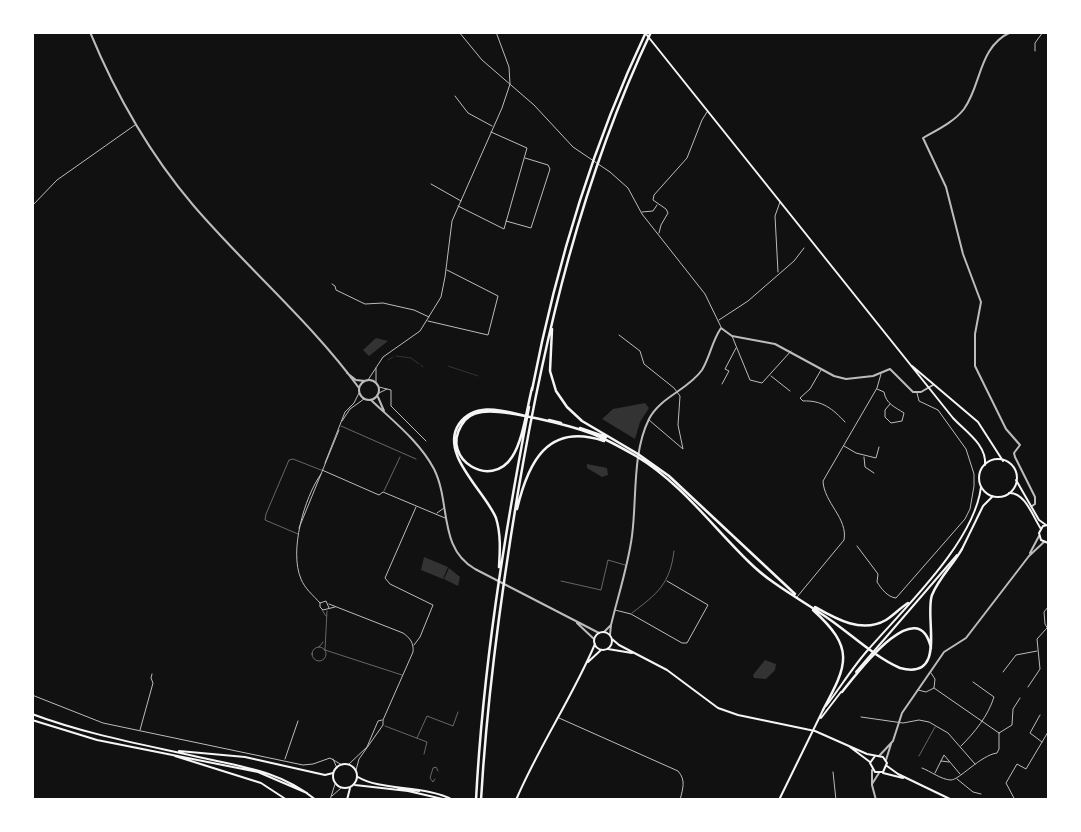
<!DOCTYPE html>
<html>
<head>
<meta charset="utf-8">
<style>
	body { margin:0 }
	#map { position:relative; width:1081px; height:832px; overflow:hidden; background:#111; font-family:Merriweather,serif }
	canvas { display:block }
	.frame { position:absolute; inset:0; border:34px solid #fff; pointer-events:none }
</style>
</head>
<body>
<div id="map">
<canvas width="1081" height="832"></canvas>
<div class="frame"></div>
</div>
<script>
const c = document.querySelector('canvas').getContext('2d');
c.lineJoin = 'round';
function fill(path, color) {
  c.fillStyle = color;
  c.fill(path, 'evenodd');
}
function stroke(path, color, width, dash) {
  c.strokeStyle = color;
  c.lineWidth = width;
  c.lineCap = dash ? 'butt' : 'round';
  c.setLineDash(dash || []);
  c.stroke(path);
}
const water = new Path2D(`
	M376,338L388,341L369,356L363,350Z
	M645,403L649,408L640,422L635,439L602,419L613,409Z
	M587,464L607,468L608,475L602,477L587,468Z
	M424,557L448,567L443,579L421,570Z
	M449,568L460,577L458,586L444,579Z
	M765,660L776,664L775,670L766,679L754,678L753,675Z`);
const stream = new Path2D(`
	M396,356L411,358L419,364
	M388,360L393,357
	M421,365L423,367
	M448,366L478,376`);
const service = new Path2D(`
	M341,426L416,459
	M384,491L400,457
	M298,534L265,520L266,514L289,460L293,459L321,470
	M561,581L601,590L608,560L625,565
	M322,610L326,616
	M327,611L325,650L402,675
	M632,613C658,593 670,584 674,551
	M319,647L323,642
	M312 654a7 7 0 1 1 14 0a7 7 0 1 1-14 0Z
	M385,726L427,742L424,754
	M417,738L427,716L453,726L458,712
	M919,756L935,727
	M435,779L433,782L430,778L433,768L436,767L438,771`);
const minor = new Path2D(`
	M459,32L482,60L534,105L573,147L610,172L628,188L642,214L705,294L721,327
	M1035,51V43L1043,32
	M1048,86V87
	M455,96L468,113L492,126
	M431,184L461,201
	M32,206L57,180L135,125
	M458,206L504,229L527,148L491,132
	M642,212L653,211L657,205
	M506,221L531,228L550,169L548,165L525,158
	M659,233L661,225L668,213L666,209L653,200L654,195L687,158L702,120L707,112
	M778,272L775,216L780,202
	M332,284L335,286L336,290L365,304L383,303L414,310L429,317
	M719,320L748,301L794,261L804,248
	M428,321L488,335L498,296L447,270
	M619,335L640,351L644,364L674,388L680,396L678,425L683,449L649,420
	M732,336L750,380L762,383L791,351
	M821,370L810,389L800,398L803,401C822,400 833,409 845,422
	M771,376L790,391
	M368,380L383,357L420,331L441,297L445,277L452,221L502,108L510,84L509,67L496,32
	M376,383V368
	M722,384L729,371L725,369L736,348
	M379,387L391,390V406L426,441
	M877,389L884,392C886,404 895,407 904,413L902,421L891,423L885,417V410L890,404
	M379,393L387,389
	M342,421L350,409L364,399
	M844,446L856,453L876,458L879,447
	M864,457L865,467L874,473
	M325,463L345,412L354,403L359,393
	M322,470L379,495L383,492L445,518
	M437,513L444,508
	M299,528L339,430
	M857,546L878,574L877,582C881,588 887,597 896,598L965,519L970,509L974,486V474L966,449L938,410L919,401L917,393
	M797,597L844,540C848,518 824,503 823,481L877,388L881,374
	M320,603C313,595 305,589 301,579C289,551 304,498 321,474
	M329,604L403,633C410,638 414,643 413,652L383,720V725L359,759L356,770
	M1048,607L1044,612L1045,624L1048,629
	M329,608L326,601L320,603V607L323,610L335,607
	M615,610L631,614L682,643H687L708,605L667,581
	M414,645L420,637L433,605L390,584L385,578L416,507
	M1003,672L1016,655L1037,651
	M1028,687L1040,669L1037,639L1047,628
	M934,688L999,733
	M918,690L926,692L934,688L935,679L931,673
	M32,695L103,723L303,765L313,764L330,758L342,765
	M1040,715L1030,733L1042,742
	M861,717L903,723L919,720L929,722L948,733L975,764
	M559,718L678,771C686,780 683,788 680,800
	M140,730L153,683L151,678L152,674
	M999,733L1012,725L1013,709L1020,698
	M961,746C975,732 988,716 994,697L973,682
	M285,759L298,721
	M333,759L337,768
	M941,761L949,762
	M349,764L367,747L378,721L382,720
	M922,768C930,771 942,780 951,780C959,780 981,755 997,753L999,749V733
	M833,772L836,800
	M935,773L944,755L960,774
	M957,779L973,792L981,794
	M332,796L341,788
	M330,800L335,784
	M1015,800L1006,783L1017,764L1026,769L1048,732`);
const tertiary = new Path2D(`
	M90,32C116,95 149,153 193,205C246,267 311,322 359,388
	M1011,32C978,47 982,84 964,109C954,122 937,130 923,138L946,187L963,254L981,302L975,334V366L1006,429L1020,445L1014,453L1015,457L1035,497V504L1032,506
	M347,373L356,380L365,381
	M359 390a10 10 0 1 1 20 0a10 10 0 1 1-20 0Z
	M378,397L384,411
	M371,400C393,421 420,442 434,469C451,503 438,548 475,569L599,633
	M1030,553L1039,536
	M577,623L594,639
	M604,632L611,625
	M610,635L611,625C618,596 628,566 632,536C637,499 632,453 649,419C660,397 688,390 702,370C710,357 712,341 721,328L732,336L775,344L834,376L846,379L873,376L890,369L913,392H921L933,385
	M879,756L893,741L902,713L944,652L966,638L1029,556L1044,542
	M886,760L891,744
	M872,770V785L876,800
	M872,784L879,773`);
const secondary = new Path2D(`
	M1016,480L1039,520L1046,525
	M1009,493C1025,492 1033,517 1041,529
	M1048,525L1043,526L1039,533L1041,540L1048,543
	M594 641a9 9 0 1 1 18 0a9 9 0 1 1-18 0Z
	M612,639L619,645L667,670L718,708L738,715L815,731L867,754L883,757L887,763L883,772H875L870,763L875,756
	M608,649L632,653
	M588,662L601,650
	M850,747L870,762
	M333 776a12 12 0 1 1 24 0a12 12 0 1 1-24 0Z
	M887,766L898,774L952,800
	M883,773L903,778
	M358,777C380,791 426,785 453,800
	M355,785L408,791L447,800
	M398,790L399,788L419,791
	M516,800C539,746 572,698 595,644`);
const primary = new Path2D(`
	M646,34L953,418C966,432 987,445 985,465
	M912,366L978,422L1003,461
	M979 478a19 19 0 1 1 38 0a19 19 0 1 1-38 0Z
	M962,549L983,506L993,496
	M856,672L957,555
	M826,706C840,688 852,668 867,651C904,608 974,543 981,487
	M32,714C88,735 146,745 203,758C245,767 282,772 316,800
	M821,718L841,692
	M32,720L97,740L258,772L307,793
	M179,751L245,757L325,775L333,773
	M175,756L261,783L287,800
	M347,800L350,788
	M779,800L823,710`);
const motorway = new Path2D(`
	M552,329L550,371L556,391L567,407L582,421L638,454L669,476L795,594
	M532,388C527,408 523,441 512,457C491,490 441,459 461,426C465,418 473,413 482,412C503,408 572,426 593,434C608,440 622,448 636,456C681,483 712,526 749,562C772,585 802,600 829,619C852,635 875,657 900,668C948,681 924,617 932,595C939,578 953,565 962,549
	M532,390C556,266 592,146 646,32
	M549,420L561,423
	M580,428L606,437
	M517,509C528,463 547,422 604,441
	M499,567C500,551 501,534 496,518C485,491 439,454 459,424C475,401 504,411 526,416
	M815,607C836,619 862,634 886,620C894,615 900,608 908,603
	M813,610C855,648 848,664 823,710
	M842,692C855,676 918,590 931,648
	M476,800C483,668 504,537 529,407
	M481,800C487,697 501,594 518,492C545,334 582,178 651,32`);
fill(water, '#333');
stroke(stream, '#333', 1);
stroke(service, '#bcbcbc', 0.5);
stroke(minor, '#bcbcbc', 1);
stroke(tertiary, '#bcbcbc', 2);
stroke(secondary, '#f5f5f5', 2);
stroke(primary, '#f5f5f5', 2);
stroke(motorway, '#f5f5f5', 2.5);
</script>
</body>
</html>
